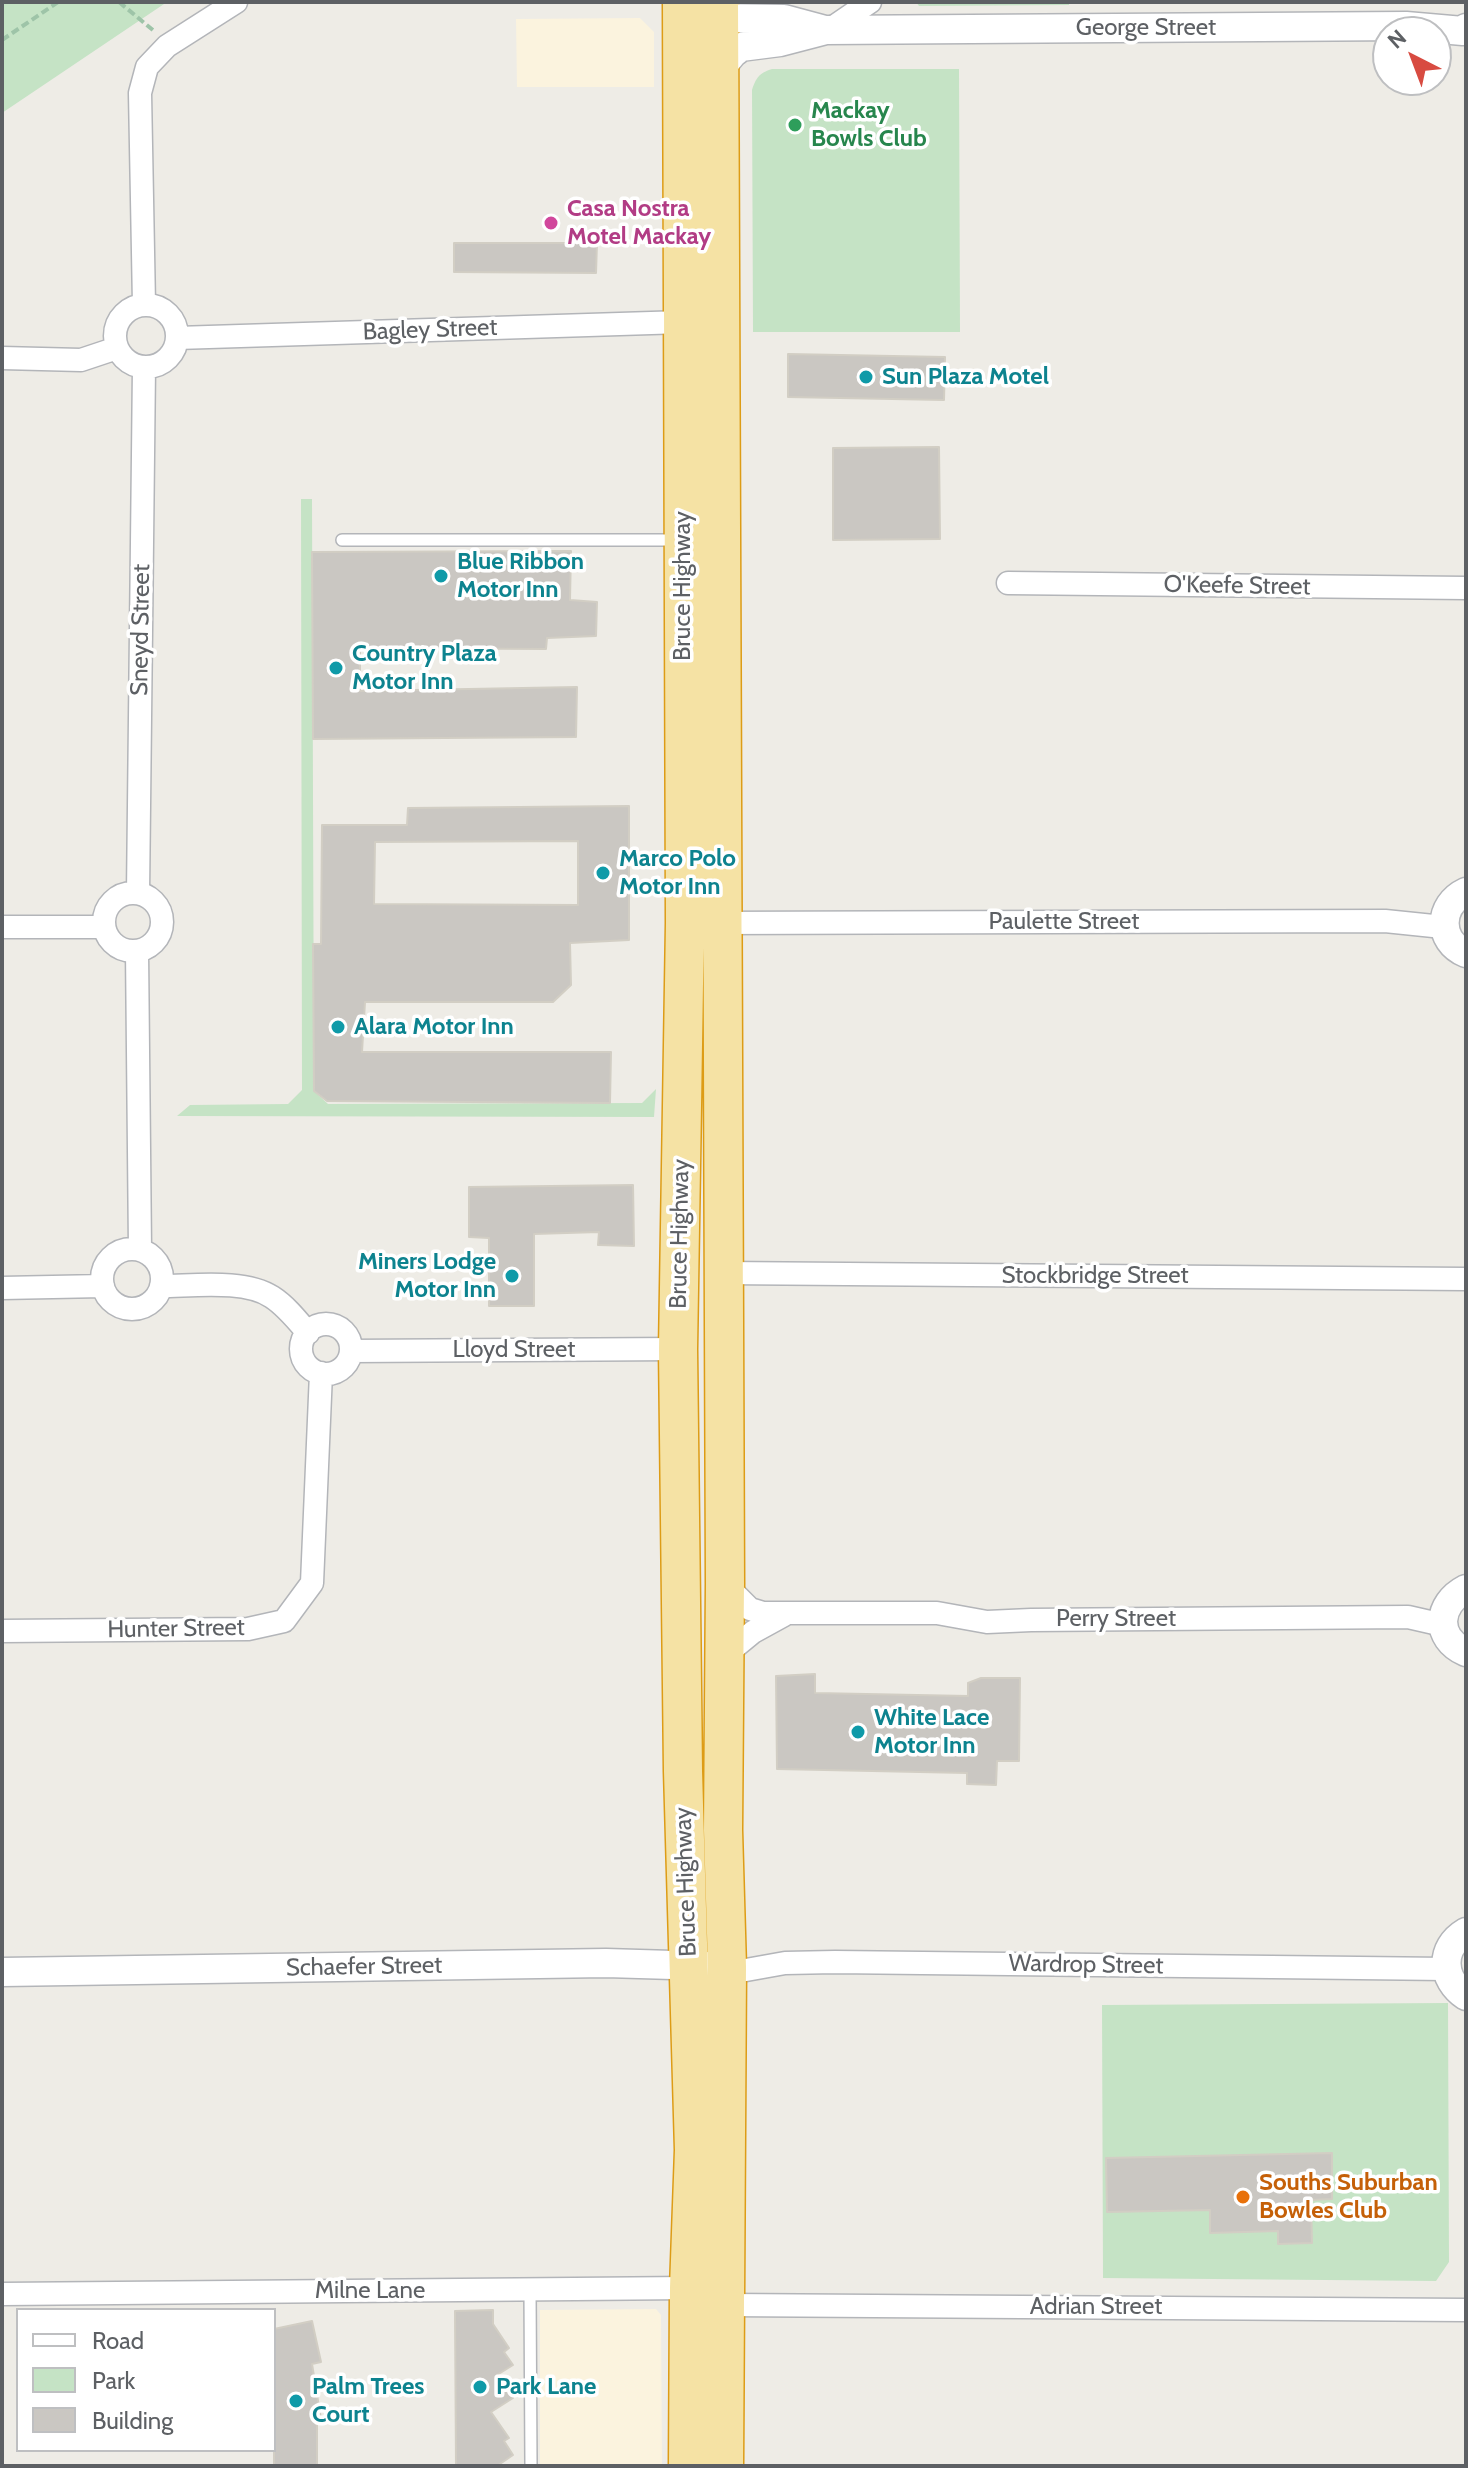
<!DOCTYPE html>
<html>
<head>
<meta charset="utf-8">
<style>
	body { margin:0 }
	#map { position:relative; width:1468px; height:2468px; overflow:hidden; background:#eeece6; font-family:Cabin,sans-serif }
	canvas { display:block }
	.frame { position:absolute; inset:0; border:4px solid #5d6064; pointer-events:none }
	.legend { position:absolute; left:16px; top:2308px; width:260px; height:144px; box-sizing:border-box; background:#fff; border:2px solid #bebfc1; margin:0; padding:10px 14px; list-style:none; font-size:24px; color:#5d6064 }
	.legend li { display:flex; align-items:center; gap:16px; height:40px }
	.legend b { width:40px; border:2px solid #bebfc1 }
	.north { position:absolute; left:1372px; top:16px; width:80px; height:80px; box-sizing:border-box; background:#fff; border:2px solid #bebfc1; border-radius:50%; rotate:318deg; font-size:22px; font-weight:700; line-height:32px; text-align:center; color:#5d6064 }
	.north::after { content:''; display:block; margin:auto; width:28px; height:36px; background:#d84b41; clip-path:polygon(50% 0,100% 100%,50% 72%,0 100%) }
</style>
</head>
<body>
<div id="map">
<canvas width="1468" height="2468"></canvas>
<div class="frame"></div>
<ul class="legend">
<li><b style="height:10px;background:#fff"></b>Road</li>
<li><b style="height:22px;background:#c5e3c5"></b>Park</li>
<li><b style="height:22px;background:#cac7c2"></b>Building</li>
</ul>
<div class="north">N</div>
</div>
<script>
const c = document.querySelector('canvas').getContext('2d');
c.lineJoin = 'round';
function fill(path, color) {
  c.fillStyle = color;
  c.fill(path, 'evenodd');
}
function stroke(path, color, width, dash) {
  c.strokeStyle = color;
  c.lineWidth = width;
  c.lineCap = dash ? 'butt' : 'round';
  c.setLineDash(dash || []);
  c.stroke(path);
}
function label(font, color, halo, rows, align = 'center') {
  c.font = font + ' Cabin,sans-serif';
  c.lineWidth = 7;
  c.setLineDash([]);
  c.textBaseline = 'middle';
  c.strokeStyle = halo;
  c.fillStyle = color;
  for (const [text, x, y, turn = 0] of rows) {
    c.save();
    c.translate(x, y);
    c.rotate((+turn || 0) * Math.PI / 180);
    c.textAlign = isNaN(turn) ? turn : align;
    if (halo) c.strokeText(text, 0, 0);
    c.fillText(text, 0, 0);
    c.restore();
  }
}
const commercial = new Path2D(`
	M640,18L654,32V87H517L516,19Z
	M656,2309L661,2315L662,2466H540V2310Z`);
const green = new Path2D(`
	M2,2H167L2,113Z
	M916,2H1069V5L919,6Z
	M772,69H959L960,332H753L752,90C756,78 759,73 772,69Z
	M301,499H312L314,1091L328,1104L642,1103L656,1089L654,1117L177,1116L190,1105L288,1104L302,1090Z
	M1448,2003L1449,2262L1436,2281L1103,2278L1102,2005Z`);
const building = new Path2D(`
	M454,243H597L596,273L454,272Z
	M788,354L945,357L944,400L788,397Z
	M939,447L940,539L833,540V448Z
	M571,551L570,600L597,602L596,636L547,638L546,649L360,648V691L577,687L576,737L313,739L312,552Z
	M629,806V940L570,943L571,985L553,1002H365L362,1052H611L610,1103L327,1101L314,1091L313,944H321L322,825H407L408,808ZM578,841V905L374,904L375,842Z
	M633,1185L634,1246L598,1245L599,1232L534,1234V1306H489V1238L469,1237V1187Z
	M815,1674V1693L968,1696V1683L981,1678H1020L1019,1761H997L996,1785L967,1784V1773L777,1769L776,1676Z
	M1332,2153V2199L1311,2200L1312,2243L1278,2244V2231L1210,2233V2210L1107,2212L1106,2158Z
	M493,2310V2324L509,2348L504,2352L513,2365L497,2375L513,2398L491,2412L509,2438L504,2441L513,2455L497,2466H456L455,2311Z
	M312,2321L321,2362L312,2364L321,2419L317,2420V2466H274V2329Z`);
const path = new Path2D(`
	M119,2L154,31
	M2,40L58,2`);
const service = new Path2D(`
	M342,540H679
	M530,2290L531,2466`);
const minor = new Path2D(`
	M829,30L870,2
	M144,305L140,93L147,67L167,46L236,2
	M115 336a31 31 0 1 1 62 0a31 31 0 1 1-62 0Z
	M177,338L683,322
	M2,358L81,360L117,348
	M1008,583L1466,588
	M138,893L144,367
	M104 922a29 29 0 1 1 58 0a29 29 0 1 1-58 0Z
	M714,923L1385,921L1443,927
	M2,927H104
	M137,951L140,1250
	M102 1279a30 30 0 1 1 60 0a30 30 0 1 1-60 0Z
	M723,1273L1466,1279
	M161,1286C193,1286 245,1279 272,1297C286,1306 297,1320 308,1333
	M2,1288L103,1286
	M301 1349a25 25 0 1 1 50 0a25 25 0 1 1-50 0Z
	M351,1351L678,1349
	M725,1584L750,1609L763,1613H937L987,1622L1031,1620L1408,1617L1443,1625
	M2,1631L248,1629L284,1621L312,1583L321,1373
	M725,1655L753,1632L784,1615
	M727,1967L746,1970L785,1963L835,1962L1446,1969
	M2,2294L689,2288
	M726,2305L1466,2310`);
const tertiary = new Path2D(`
	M719,18L784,19L825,30
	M719,70L733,53L741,47L780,42L826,30L1406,26L1463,31L1466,28
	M1466,892C1438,905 1437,941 1466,953
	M1466,1589C1437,1604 1434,1638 1466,1652
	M1466,1932C1439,1948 1441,1979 1466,1996
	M2,1972L606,1963L706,1966`);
const trunk = new Path2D(`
	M682,2L685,923L678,1349L683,1771L694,2150L689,2288L688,2466
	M719,2L725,1583L723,1830L727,1967L724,2466`);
const markers = [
	[795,125,8,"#2e9e5b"],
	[551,223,8,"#d1479c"],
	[866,377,8,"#0f9aa8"],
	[441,576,8,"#0f9aa8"],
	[336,668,8,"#0f9aa8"],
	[603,873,8,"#0f9aa8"],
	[338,1027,8,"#0f9aa8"],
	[512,1276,8,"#0f9aa8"],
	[858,1732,8,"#0f9aa8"],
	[1243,2197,8,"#e8710a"],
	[480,2387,8,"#0f9aa8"],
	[296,2401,8,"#0f9aa8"]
];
const streetNames = [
	["George Street",1146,28],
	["Bagley Street",430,330,-2],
	["Bruce Highway",683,586,-90],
	["O'Keefe Street",1237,586,1],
	["Sneyd Street",141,630,-89],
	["Paulette Street",1064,922],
	["Bruce Highway",680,1234,-89],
	["Stockbridge Street",1095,1276],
	["Lloyd Street",514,1350],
	["Perry Street",1116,1619],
	["Hunter Street",176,1629,-1],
	["Bruce Highway",686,1882,-92],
	["Wardrop Street",1086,1965,1],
	["Schaefer Street",364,1967,-1],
	["Milne Lane",370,2291],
	["Adrian Street",1096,2307]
];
const leisureNames = [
	["Mackay",811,111],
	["Bowls Club",811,139]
];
const hotelNames = [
	["Casa Nostra",567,209],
	["Motel Mackay",567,237]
];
const cultureNames = [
	["Sun Plaza Motel",882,377],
	["Blue Ribbon",457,562],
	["Motor Inn",457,590],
	["Country Plaza",352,654],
	["Motor Inn",352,682],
	["Marco Polo",619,859],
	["Motor Inn",619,887],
	["Alara Motor Inn",354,1027],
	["Miners Lodge",496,1262,"right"],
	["Motor Inn",496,1290,"right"],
	["White Lace",874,1718],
	["Motor Inn",874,1746],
	["Palm Trees",312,2387],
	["Court",312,2415],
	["Park Lane",496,2387]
];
const foodNames = [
	["Souths Suburban",1259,2183],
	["Bowles Club",1259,2211]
];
fill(commercial, '#fbf3de');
fill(green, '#c5e3c5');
fill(building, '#cac7c2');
stroke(building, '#d2cec4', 2);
stroke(service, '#b3b5b9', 14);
stroke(minor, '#b3b5b9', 25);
stroke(tertiary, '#b3b5b9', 31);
stroke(trunk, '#dd9c16', 41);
stroke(path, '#9ec4a8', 4, [8, 4]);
stroke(service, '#fff', 11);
stroke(minor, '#fff', 22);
stroke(tertiary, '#fff', 28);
stroke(trunk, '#f5e2a4', 38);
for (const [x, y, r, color] of markers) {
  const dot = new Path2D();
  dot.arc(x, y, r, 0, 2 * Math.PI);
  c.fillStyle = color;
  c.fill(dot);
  stroke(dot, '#fff', 3);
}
label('24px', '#5d6064', '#fff', streetNames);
label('bold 24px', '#27864d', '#fff', leisureNames, 'left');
label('bold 24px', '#b23c85', '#fff', hotelNames, 'left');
label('bold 24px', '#0d838f', '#fff', cultureNames, 'left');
label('bold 24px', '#c56008', '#fff', foodNames, 'left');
</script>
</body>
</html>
